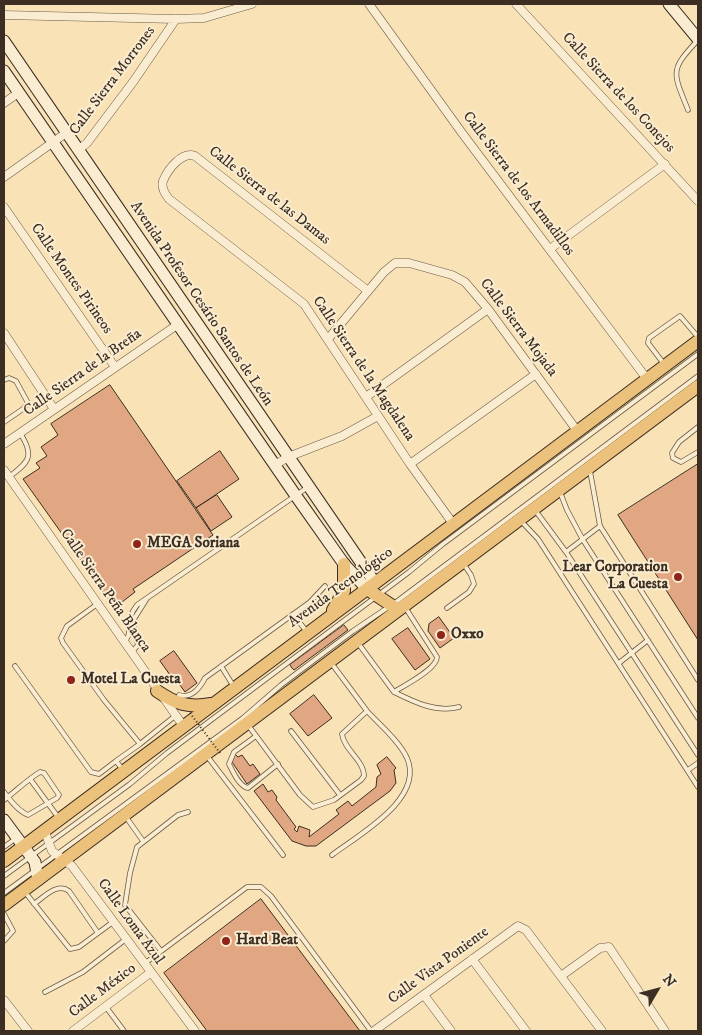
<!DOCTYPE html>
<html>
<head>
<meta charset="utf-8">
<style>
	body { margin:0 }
	#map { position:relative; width:702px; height:1035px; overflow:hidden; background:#f8e2b6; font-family:"IM FELL DW Pica",serif }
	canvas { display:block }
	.frame { position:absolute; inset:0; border:5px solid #3c2e22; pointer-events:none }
	.north { position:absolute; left:632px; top:965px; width:50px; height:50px; -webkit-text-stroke:4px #faecd0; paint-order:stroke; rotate:53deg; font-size:14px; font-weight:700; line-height:20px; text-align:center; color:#3c2e22 }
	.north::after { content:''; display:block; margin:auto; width:18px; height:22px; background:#3c2e22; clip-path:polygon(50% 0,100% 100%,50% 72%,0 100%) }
</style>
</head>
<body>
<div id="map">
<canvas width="702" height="1035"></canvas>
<div class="frame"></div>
<div class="north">N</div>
</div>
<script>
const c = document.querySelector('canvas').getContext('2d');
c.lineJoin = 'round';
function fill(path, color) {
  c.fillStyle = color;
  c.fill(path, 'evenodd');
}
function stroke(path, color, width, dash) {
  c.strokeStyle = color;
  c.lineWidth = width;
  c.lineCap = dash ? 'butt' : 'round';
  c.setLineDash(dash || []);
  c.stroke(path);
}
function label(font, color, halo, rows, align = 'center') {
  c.font = font + ' "IM FELL DW Pica",serif';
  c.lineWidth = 4;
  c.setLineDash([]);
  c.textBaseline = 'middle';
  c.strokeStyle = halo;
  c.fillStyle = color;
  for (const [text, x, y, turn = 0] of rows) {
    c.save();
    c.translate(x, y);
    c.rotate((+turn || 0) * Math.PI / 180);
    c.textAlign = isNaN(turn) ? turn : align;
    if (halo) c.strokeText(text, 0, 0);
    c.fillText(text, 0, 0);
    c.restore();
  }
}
const building = new Path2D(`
	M110,385L213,535L133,589L135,592L122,602L119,600L112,604L23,479L40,468L36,463L47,456L41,447L58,435L51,424Z
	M220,451L239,479L196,508L177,481Z
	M698,464V640L618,515Z
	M217,495L232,517L211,531L196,508Z
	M439,617L454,638L440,648L428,631L429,624Z
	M344,625L348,630L294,670L292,668L290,665Z
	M408,628L430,659L415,670L392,639Z
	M174,651L197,683L185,692L177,681L175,682L160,661Z
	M314,695L332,718L308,736L290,714Z
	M235,754L238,757L242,755L250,766L253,764L260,774L247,784L232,762Z
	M387,757L396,768L394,770L396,783L390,791L316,846H306L292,841L254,791L263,784L268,792L272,790L277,797L276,800L296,827L294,829L297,832L299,826L310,830L309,837L339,814L336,810L348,801L352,806L376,787L377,777L381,774L377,765Z
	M261,899L360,1031H207L164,973Z`);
const lane = new Path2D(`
	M688,110C673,72 669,71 698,40
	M664,364L648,343L649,338L680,316L698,337
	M4,380L9,378L16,381L28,403L23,409L4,422
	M698,427L679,442L672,453L673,458L681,462L698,452
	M590,471L600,526L698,680
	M9,477C29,462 35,456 20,433
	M560,492L567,510L583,540L698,718
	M535,510L566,552L600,526
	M521,521L538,539L698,787
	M566,552L698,755
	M96,605L67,626L61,638L63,643L104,700L140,744L116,761L123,770
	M447,608L469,592L474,584L471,575L463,563
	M293,614L307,632
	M124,642C134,634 124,621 137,605L308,487
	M358,643L394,692C405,685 437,669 437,657L405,607
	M131,653L138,645L134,631V619L146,600
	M619,663L648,640
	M15,666L91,772L99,774L116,761
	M221,666L234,687
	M394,692C414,702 436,713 459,707
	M179,695C191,699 200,688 205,678L310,602L325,586
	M248,725L300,795L313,807L334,800L361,780L364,776C364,760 344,750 342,734L367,711L332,664
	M291,731L340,795
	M256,736L234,752L229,764C233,772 239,786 248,788L278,764
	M140,744L175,716
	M207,756L283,855
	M688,770L698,763
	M30,779L58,817
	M4,792C10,800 18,811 28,815L57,798L59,795L44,773L40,772C27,780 16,791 4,800
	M126,817L143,841
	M4,847L15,839
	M332,855C358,835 425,799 407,758C399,741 380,725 367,711
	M4,876L130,784L167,753L409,572L443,544L698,354
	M25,892L70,949L79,947L113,922
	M4,893L243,718L281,685L353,631L396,602L698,376
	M34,904C44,897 57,882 69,891L98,933
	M4,914L13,931L4,941
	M161,951L125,905L130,873L137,847L178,815L188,812
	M144,964L247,887H261L271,896L371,1031
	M45,992L83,972L126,939
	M106,1007L124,1031`);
const street = new Path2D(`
	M369,4L462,133L647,379
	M516,4L698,201
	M4,15L176,19L204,18L252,4
	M4,103L18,93
	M78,150L87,143L133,82L176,19
	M4,177L66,133
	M4,207L115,367
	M550,249L665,164
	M368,291L195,156C182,151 168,169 163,181C161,187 165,194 169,199L304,304L410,464L454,525
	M4,333L54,409
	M328,339L384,272L395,263H409L452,275L465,282L488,309L578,432
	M366,397L488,309
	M4,444L177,325
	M410,464L536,374
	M275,465L288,457L342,436L378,416
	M4,470L184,727
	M45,832L52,851L72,866L195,1031
	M472,959L526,1031
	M561,976L600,948L609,947L665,1031
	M424,995L451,1031
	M4,1000L28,1031
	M73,1031L150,973
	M374,1031L518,926L526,930L602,1031`);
const secondary = new Path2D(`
	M669,4L698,39
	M4,41L375,583
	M4,71L296,496L344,564L367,589
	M4,820L35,862L38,880`);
const primary = new Path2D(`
	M367,589L397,609
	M333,610L344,591V564
	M157,691C176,704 189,708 211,704
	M4,861L698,341
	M4,905L698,386`);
const pathBridge = new Path2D(`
	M190,713L220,753`);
const markers = [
	[137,544,5,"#8f2418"],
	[678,577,5,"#8f2418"],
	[441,635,5,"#8f2418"],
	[71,680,5,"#8f2418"],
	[226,941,5,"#8f2418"]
];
const streetNames = [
	["Calle Sierra Morrones",113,81,-53],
	["Calle Sierra de los Conejos",618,93,47],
	["Calle Sierra de los Armadillos",518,184,53],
	["Calle Sierra de las Damas",269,196,38],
	["Calle Montes Pirineos",71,279,55],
	["Avenida Profesor Cesário Santos de León",201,304,56],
	["Calle Sierra Mojada",518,328,53],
	["Calle Sierra de la Magdalena",363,369,56],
	["Calle Sierra de la Breña",83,373,-35],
	["Avenida Tecnológico",341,588,-36],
	["Calle Sierra Peña Blanca",105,591,55],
	["Calle Loma Azul",130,922,54],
	["Calle Vista Poniente",439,966,-36],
	["Calle México",103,991,-37]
];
const poiNames = [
	["MEGA Soriana",147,544],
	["Lear Corporation",668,568,"right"],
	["La Cuesta",668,585,"right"],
	["Oxxo",451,635],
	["Motel La Cuesta",81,680],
	["Hard Beat",236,941]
];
fill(building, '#e1a682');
stroke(building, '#3c2e22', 1);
stroke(lane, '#6b5b47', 5.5);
stroke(street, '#6b5b47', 9);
stroke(secondary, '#3c2e22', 13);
stroke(primary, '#3c2e22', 14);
stroke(lane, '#faecd0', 4);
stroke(street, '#faecd0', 8);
stroke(secondary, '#faecd0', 11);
stroke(primary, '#ecc17b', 12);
stroke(pathBridge, '#3c2e22', 2, [1, 2.5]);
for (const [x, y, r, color] of markers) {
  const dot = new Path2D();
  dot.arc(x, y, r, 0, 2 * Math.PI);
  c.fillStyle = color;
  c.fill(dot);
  stroke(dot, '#faecd0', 2);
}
label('15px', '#3c2e22', '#faecd0', streetNames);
label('bold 15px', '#3c2e22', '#faecd0', poiNames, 'left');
</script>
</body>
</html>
